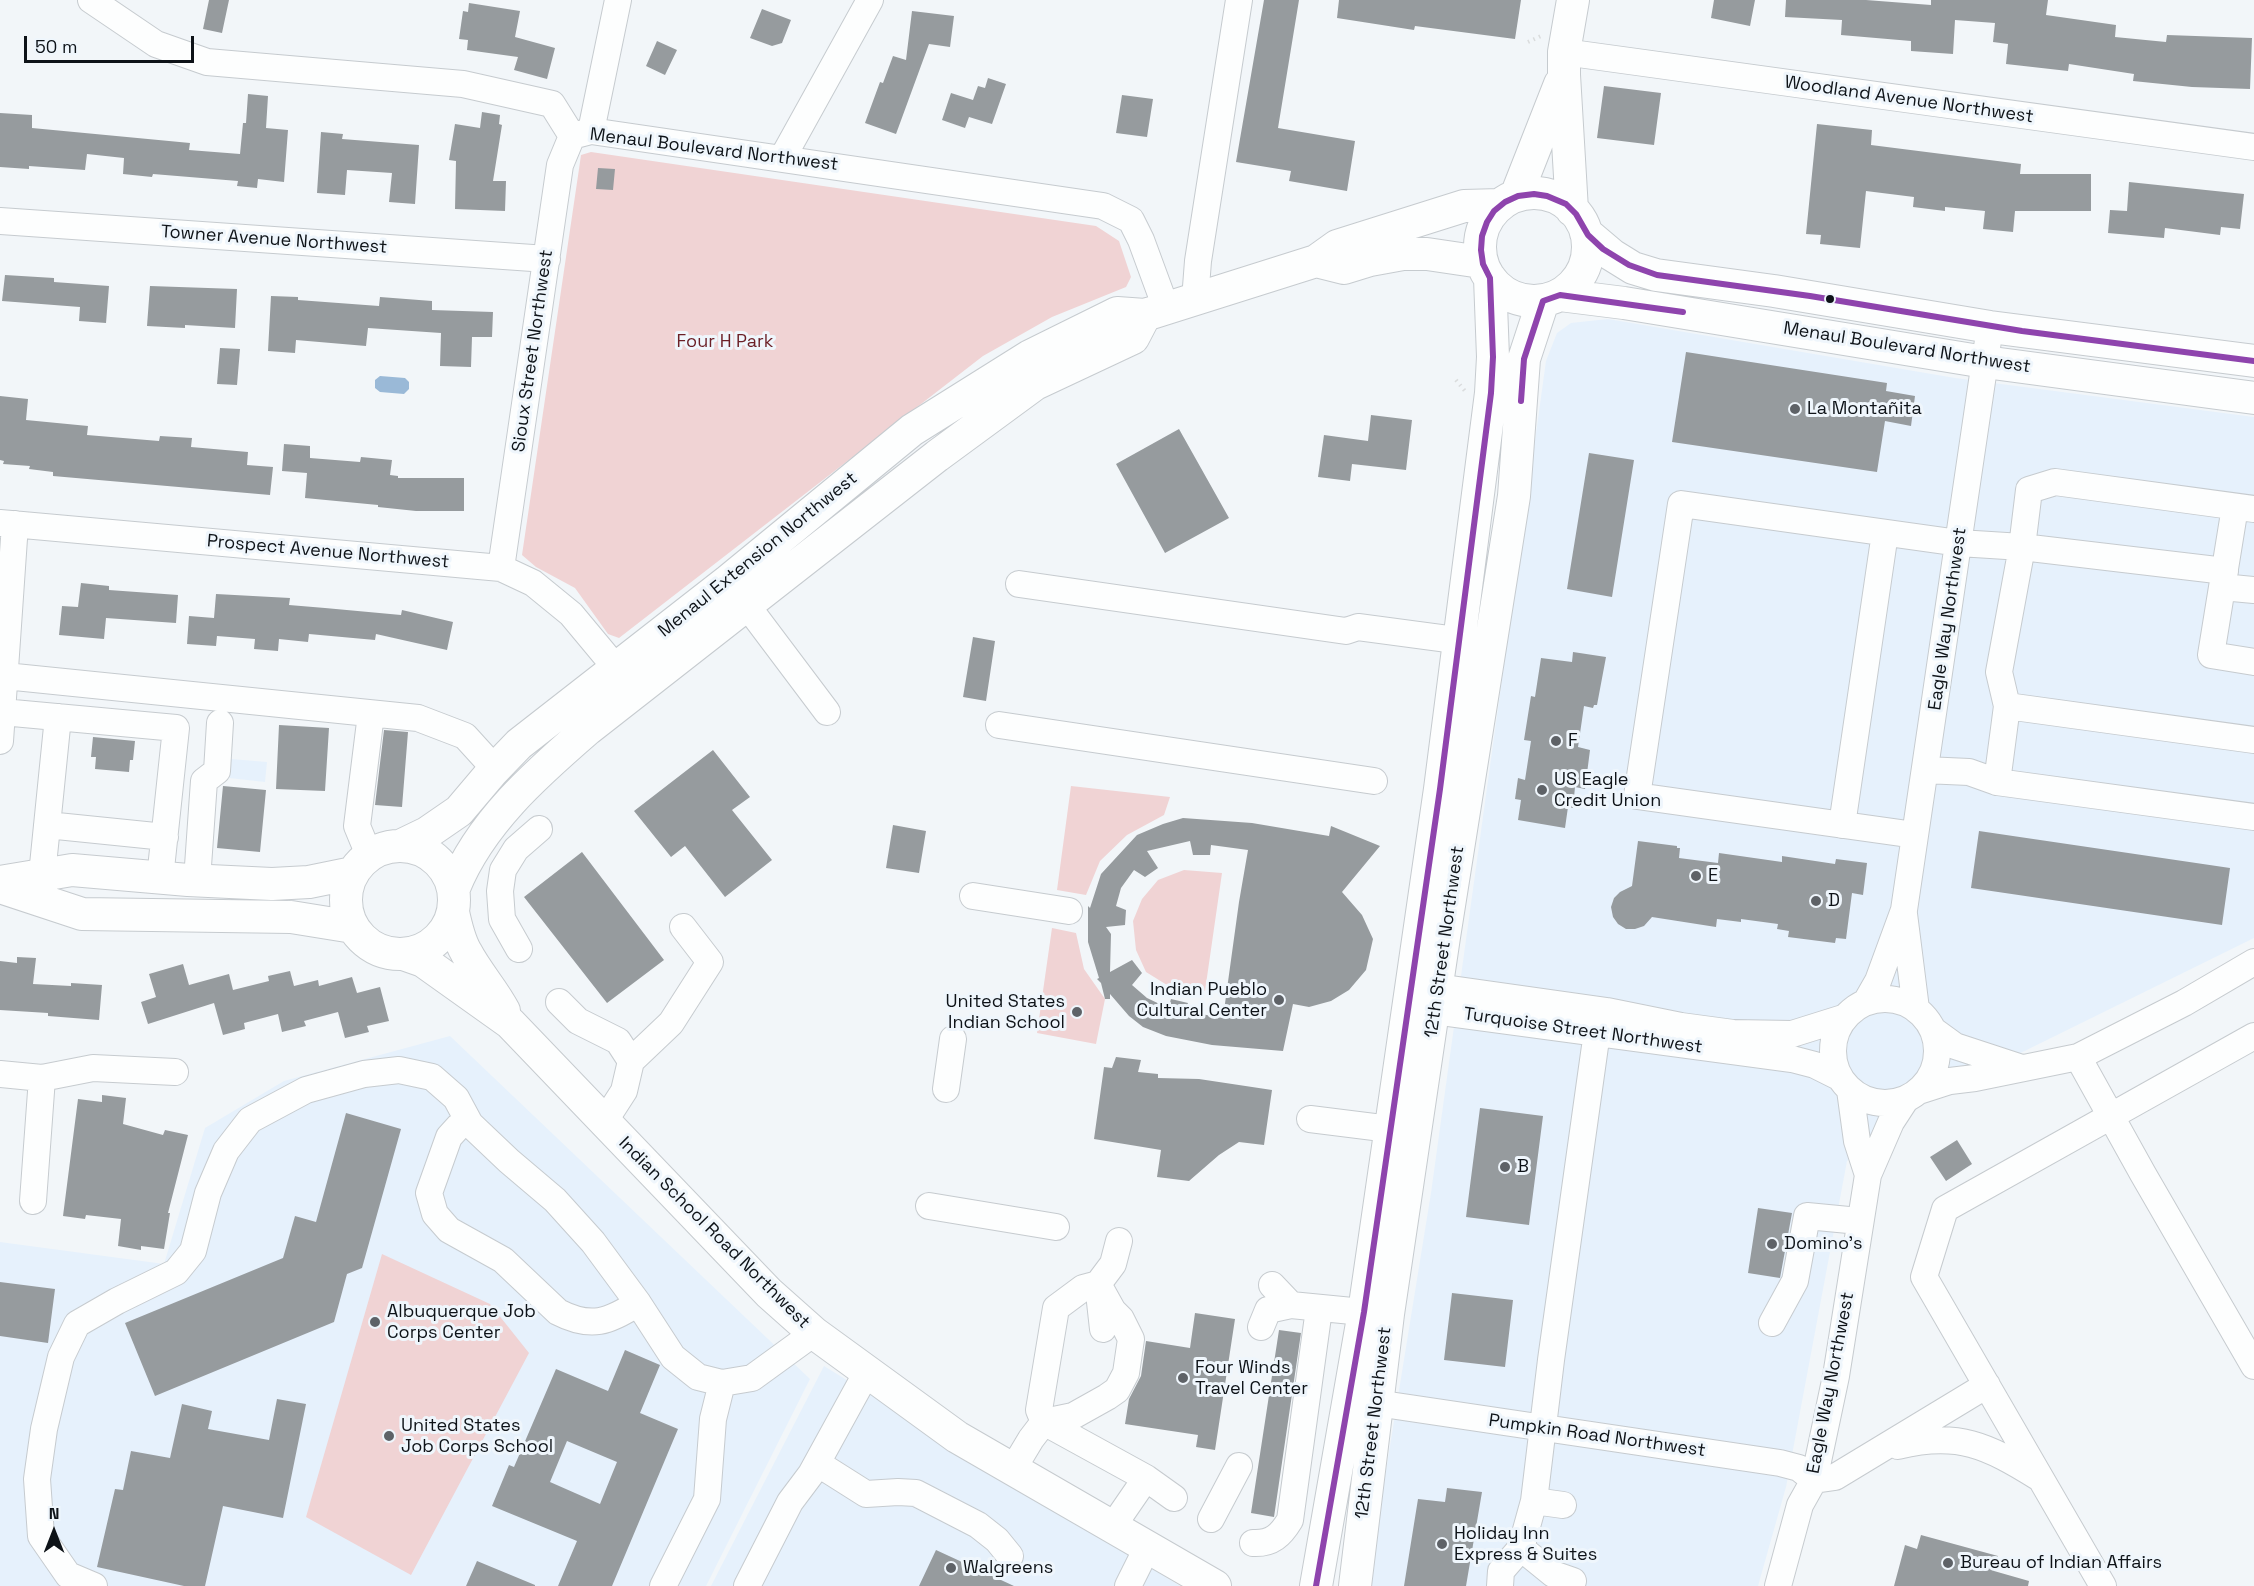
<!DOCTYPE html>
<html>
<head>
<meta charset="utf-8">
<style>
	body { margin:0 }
	#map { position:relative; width:2254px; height:1586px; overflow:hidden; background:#f2f6f9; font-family:"Space Grotesk",sans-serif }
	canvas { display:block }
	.north { position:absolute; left:24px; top:1502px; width:60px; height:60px; -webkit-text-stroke:4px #eff6fc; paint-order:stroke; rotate:0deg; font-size:16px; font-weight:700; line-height:24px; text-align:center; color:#0e1318 }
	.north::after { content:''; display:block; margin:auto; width:21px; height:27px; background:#0e1318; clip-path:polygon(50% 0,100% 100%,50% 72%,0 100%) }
	.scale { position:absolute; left:24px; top:36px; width:170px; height:27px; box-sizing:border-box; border:3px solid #0e1318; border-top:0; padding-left:8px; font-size:18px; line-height:21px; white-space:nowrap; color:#0e1318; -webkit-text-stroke:4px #eff6fc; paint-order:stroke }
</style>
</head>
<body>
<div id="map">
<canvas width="2254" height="1586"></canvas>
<div class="north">N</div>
<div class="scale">50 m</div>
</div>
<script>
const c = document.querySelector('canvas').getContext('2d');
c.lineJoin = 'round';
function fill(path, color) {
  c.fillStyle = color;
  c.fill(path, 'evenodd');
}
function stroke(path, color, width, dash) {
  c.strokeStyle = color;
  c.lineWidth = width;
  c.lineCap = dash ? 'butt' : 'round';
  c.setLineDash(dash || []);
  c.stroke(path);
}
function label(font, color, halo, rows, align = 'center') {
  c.font = font + ' "Space Grotesk",sans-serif';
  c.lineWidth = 6;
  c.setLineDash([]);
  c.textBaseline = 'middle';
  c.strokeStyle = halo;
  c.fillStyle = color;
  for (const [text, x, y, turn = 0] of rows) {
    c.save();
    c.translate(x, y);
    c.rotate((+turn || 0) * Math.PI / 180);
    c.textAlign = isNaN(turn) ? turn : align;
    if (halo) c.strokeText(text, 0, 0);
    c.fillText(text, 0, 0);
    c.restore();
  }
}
const built = new Path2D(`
	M1608,319L1955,378L2254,417V938L1919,1103L1847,1161L1786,1487L1758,1586H1370L1378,1520L1431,1193L1546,361L1557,333L1571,323Z
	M231,759L267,762L265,782L229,778Z
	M450,1036L810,1379L706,1586H0V1242L164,1264L205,1128L284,1081Z
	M824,1366L1180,1586H711Z`);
const green = new Path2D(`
	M591,152L1096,226L1119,241L1131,277L1126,287L1052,317L983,356L619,638L608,634L575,588L536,567L522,555L579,169L581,155Z
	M1071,786L1170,797L1164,815L1127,835L1100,861L1086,895L1057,890Z
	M1184,870L1222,873L1205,991L1167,985L1146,972L1136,950L1133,921L1142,899L1158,880Z
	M1052,928L1076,933L1084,969L1105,999L1096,1044L1037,1033Z
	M382,1254L490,1304L529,1353L411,1575L306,1517Z`);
const water = new Path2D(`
	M380,376L405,378L409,382V389L404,394L380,392L375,388V380Z`);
const building = new Path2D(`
	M209,0H229L222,33L203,29Z
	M1264,0H1299L1278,128L1355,141L1347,191L1289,181L1291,171L1236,162Z
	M1339,0H1521L1515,39L1415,26L1414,30L1337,18Z
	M1714,0H1755L1750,26L1711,18Z
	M1786,0H1866L1931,5V0H2048L2046,15L2116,25L2115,37L2166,42L2167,35L2252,38L2250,89L2192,87L2133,81L2134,74L2069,64L2068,71L2006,64L2008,44L1993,42L1995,23L1955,20L1953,54L1911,51V41L1841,35L1842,20L1785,17Z
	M469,3L520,11L515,37L555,48L547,79L514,70L518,57L467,50L468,40L459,39L463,11L468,12Z
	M762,9L791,20L782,43L772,46L750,38Z
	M912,11L954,16L950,47L929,44L896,134L865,123L880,82L883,83L893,56L906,60Z
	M657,41L677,50L665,75L646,66Z
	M988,78L1006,84L992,124L969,117L965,128L942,120L951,93L973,100L978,86L985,88Z
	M1604,86L1661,93L1654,145L1597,138Z
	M248,94L268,96L266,128L288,130L284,182L258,179L257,188L237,186L238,181L153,174L152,177L123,174L124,158L87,154L85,170L29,166V169L0,167V113L32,115V128L190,143L189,150L240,154L243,123H246Z
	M1122,95L1153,99L1147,137L1116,133Z
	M482,112L500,115L499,124L502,125L493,181H506L505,211L455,209L456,161L449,160L455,124L480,128Z
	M1817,124L1872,130L1871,145L2021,164L2020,174H2091V211H2015L2013,232L1983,229L1985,211L1945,207V211L1913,207L1914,197L1866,191L1860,248L1820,244L1821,235L1806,234Z
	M321,132L343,134L342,139L419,145L415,204L389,202L392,173L347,170L345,195L317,193Z
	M598,168L615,169L613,190L596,189Z
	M2129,182L2244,194L2240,229L2221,227L2220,235L2165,228L2164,238L2108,233L2110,210L2127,211Z
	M5,275L54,278V282L109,286L106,323L79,321L80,307L2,301Z
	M150,286L237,289L235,328L185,325V328L147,326Z
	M271,296L298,297V300L379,306L380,297L432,301V310L493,312L492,337H472L471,367L440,366L441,333L368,328L366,346L296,340L295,353L268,351Z
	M220,348L240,349L237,385L217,384Z
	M1686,352L1887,383L1886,391L1915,396L1911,426L1885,421L1877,472L1672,442Z
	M0,396L28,399L26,420L88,426L87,435L159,441L160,436L192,438L191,447L248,452L247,465L273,467L270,495L53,476V472L29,469L30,466L3,464L4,461L0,460Z
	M1371,415L1412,420L1406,470L1352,464L1350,481L1318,477L1324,435L1368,441Z
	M1179,429L1229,518L1165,553L1116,464Z
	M284,444L310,446V458L360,462L361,457L392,460L390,475L398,476V478H464V511H416L378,507V505L305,498L307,473L282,471Z
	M1589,453L1634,460L1612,597L1567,589Z
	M81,583L109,586V590L178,595L176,623L106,618L104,639L59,635L62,606L78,607Z
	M216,594L290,598L289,605L325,608L401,615L402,610L453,622L447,650L376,634L375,640L309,634L308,642L279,639L278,651L254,649L255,639L217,636L216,646L187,644L189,616L214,618Z
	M973,637L995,641L986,701L963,697Z
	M1573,652L1606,657L1597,705H1594L1593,708L1584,706L1578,747L1590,750L1585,789L1575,787L1573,808L1568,807L1565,828L1518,820L1521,800L1515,799L1518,778L1525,780L1531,741L1524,740L1531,696L1535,697L1541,658L1572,662Z
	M279,725L329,728L325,791L276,789Z
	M384,730L408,732L402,807L375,805Z
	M93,737L135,741L133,760H130L129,772L95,769L96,757H91Z
	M713,750L750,797L732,810L772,860L725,897L685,846L671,857L634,811Z
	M223,786L266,790L260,852L217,848Z
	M1183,818L1252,823L1329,836L1331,826L1380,846L1342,892L1362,915L1373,939L1366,970L1349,990L1331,1001L1309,1007L1293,1004L1283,1051L1212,1045L1166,1036L1143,1027L1129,1016L1110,994V999H1105L1101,983L1097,979L1099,978L1088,942V906L1090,908L1101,874L1137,835L1163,824ZM1190,841L1193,855H1210L1211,845L1248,850L1239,902L1223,1018L1185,1011L1188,1003L1171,999L1168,1008L1147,998L1132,985L1142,973L1132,960L1110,972L1111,934L1106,927L1125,925L1126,910L1116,906L1121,888L1134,870L1145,877L1158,868L1147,851Z
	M893,825L926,831L919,873L886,868Z
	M1979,831L2230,868L2222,925L1971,888Z
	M1638,841L1677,846V848H1680L1679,858L1718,863L1719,853L1782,862V856L1835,864L1836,859L1867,863L1863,895L1852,893L1846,939L1836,938L1835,943L1788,937L1789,931L1777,929L1778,924L1741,919V922L1717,919L1716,927L1652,917L1644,926L1635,929H1626L1618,924L1613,917L1611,907L1614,898L1620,892L1632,886Z
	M582,852L664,960L607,1003L524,897Z
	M17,957L36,958L33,984L71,986V983L102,985L99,1020L48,1016V1013L0,1010V961L17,963Z
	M183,964L189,985L229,974L233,990L269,981L268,976L290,971L294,986L318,980L319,986L352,977L357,993L380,987L389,1021L367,1026L369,1032L345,1038L338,1012L304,1021L306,1026L282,1032L278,1014L244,1023L245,1029L223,1035L214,1003L148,1024L141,1002L156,997L149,974Z
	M1116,1057L1141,1060L1138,1072L1158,1074V1078L1199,1079L1272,1090L1264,1145L1239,1142L1219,1155L1189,1181L1157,1177L1161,1150L1094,1139L1104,1067L1112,1068Z
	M102,1095L126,1098L123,1124L163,1135L165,1130L188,1135L168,1213H170L164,1249L141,1246V1250L118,1246L121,1219L86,1215L85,1219L63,1216L78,1099L102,1102Z
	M1480,1108L1543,1116L1529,1225L1466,1217Z
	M346,1113L401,1129L362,1268L347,1274L334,1322L155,1396L125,1323L283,1258L295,1216L316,1222Z
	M1957,1140L1972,1164L1946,1181L1930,1157Z
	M1758,1208L1792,1213L1780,1278L1748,1273Z
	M0,1282L55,1289L48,1343L0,1336Z
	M1452,1293L1513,1300L1505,1367L1444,1360Z
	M1195,1313L1235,1319L1215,1450L1196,1447L1198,1435L1125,1424L1129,1399L1141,1376L1146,1341L1190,1348Z
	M1279,1330L1301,1333L1274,1517L1251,1513Z
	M625,1350L660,1365L640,1413L678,1429L612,1586H558L577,1541L492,1506L509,1465L514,1467L556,1369L608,1391ZM567,1441L617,1462L600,1504L550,1482Z
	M277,1399L306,1404L283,1518L223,1506L205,1586H184L97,1567L115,1489L123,1490L131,1451L170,1458L182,1404L212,1411L208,1429L269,1440Z
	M1447,1488L1482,1492L1466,1586H1404L1418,1499L1445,1502Z
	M1921,1535L1998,1556L1994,1571L2029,1581L2028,1586H1894L1905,1545L1917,1549Z
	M936,1550L1014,1586H919Z
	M477,1561L535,1585V1586H466Z`);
const path = new Path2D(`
	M1528,42L1541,36
	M1456,380L1465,391`);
const minor = new Path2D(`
	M91,0L156,44L207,62L463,84L552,104L572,136
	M1564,52L2254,147
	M591,131L618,0
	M572,136L591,131L1103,206L1131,220L1141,240L1166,308
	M783,157L870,0
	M0,221L547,259
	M1195,300L1198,261L1239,0
	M2235,507L2211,655L2254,662
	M0,523L501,568L533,583L571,614L616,668
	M501,568L560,165L572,136
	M1019,584L1346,631L1358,627L1478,643
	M2222,587L2254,590
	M736,591L827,712
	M5,676L418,718L465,736L495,769
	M2007,706L1999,672L2022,547L2029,490L2055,482L2254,509
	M2,712L176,728L160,878
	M999,725L1374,781
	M2254,740L2007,706L1997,782L2254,817
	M0,741L15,524
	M1925,770L1969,772L1997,782
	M47,825L165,837
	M1842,825L1885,533
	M1915,835L1637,796L1681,504L1959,543L2022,547L2225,571
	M369,855L357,826L371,714
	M42,875L58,717
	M197,880L204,781L217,771L220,723
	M973,896L1069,911
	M1904,914L1916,1009
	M519,949L502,919L500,891L503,870L516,849L539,829
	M1420,993L1437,987L1607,1011L1681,1026L1733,1033L1792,1034L1843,1018
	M1833 1051a52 52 0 1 1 104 0a52 52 0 1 1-104 0Z
	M559,1002L578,1021L618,1041L631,1061L624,1091L604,1122
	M1417,1002L1434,1011L1792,1059L1815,1065L1839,1077
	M1866,1002L1878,981L1904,910L1990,327
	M1933,1030L1955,1046L2022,1068
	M2078,1057L2143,1174L2254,1366
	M631,1061L671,1023L710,962L683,927
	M0,1074L42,1078L93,1068L175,1072
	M946,1089L953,1039
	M1850,1090L1857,1141L1868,1175
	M1919,1091L1950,1081L1975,1078L2078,1057L2184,1003L2254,962
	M1310,1119L1390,1129
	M33,1201L42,1078
	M929,1206L1056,1227
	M1272,1285L1291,1305L1383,1314
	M638,1303C609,1322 591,1329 558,1312L503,1260L449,1230L435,1214L429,1193L449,1137L459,1126L470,1124L509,1161L555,1200L593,1242L638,1303L673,1357L698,1377L722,1383L752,1378L814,1333
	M1772,1323L1795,1281L1807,1216L1859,1221
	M1261,1327L1268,1310L1291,1305
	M1103,1329L1098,1284L1113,1264L1119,1241
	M1376,1403L1780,1463L1799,1468L1814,1480L1835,1477L1987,1385
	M1898,1446C1958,1431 1988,1446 2038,1477
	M817,1463L866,1494L898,1492L916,1493L978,1525L997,1540L1010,1556
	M1013,1469L1031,1439L1044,1422L1073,1416L1107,1397L1117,1390L1126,1373L1131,1339L1121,1319L1113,1311L1098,1284L1083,1288L1056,1308L1039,1410L1044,1422L1146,1478
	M1534,1501L1563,1505
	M1211,1519L1239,1466
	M1113,1526L1146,1478L1174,1498
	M1253,1543C1272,1544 1281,1535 1290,1520L1319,1309
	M1521,1548L1553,1574L1573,1581
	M94,1586L68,1575L41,1536L37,1479L44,1429L61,1357L77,1324L117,1301L176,1272L193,1251L208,1193L226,1151L250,1120L306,1090L364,1074L399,1070L432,1077L456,1098L470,1124
	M663,1586L707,1499L713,1419L722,1383
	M747,1586L790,1502L811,1474L867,1372
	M1128,1586L1148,1546
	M1500,1586L1501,1571L1521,1548L1534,1501L1551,1360L1597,1032
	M1778,1586L1800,1505L1814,1480L1836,1376L1868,1175L1891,1122L1906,1099
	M2103,1586L1924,1277L1945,1209L2254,1036`);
const major = new Path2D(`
	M1480 247a54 54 0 1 1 108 0a54 54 0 1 1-108 0Z
	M1516,196L1560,84
	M1572,210L1564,75V52L1573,0
	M1586,233L1612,255L1633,268L1656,275L1774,291L1990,327L2254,361
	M1316,261L1344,268L1370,260L1403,254H1427L1481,262
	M1560,295L1624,303L1985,362L2254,398
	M346 900a54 54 0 1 1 108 0a54 54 0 1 1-108 0Z
	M400,846L427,833L459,811L492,772L519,744L728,581L912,430L1030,356L1117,313L1145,315L1316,261L1337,246L1464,206L1500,205
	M0,882L72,870L188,880L272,884L309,882L353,873
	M0,887L82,914L291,917L353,927
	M454,888C480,823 536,774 588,729L937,456L1035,384L1133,338L1145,315
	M453,912C456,926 459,940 466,952C477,973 493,990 504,1011
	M403,954L423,961L510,1023L769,1293L814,1333L957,1437L1215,1586
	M1316,1586L1364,1312L1440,789L1491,393L1493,357L1490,278
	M1355,1586L1388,1314L1444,937L1514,496L1524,359L1543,301`);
const bus1 = new Path2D(`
	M1521,401L1524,359L1543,301L1560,295L1683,312
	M1316,1586L1364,1312L1440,789L1491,393L1493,357L1490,278L1483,264L1481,250L1482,236L1487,222L1494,211L1505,202L1518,196L1534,194L1547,196L1566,204L1576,214L1588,235L1603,249L1629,265L1657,275L1810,296L2022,331L2254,361`);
const markers = [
	[1830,299,5,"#0e1318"],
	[1795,409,6,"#5e6267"],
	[1556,741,6,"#5e6267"],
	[1542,790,6,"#5e6267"],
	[1696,876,6,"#5e6267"],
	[1816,901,6,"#5e6267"],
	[1279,1000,6,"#5e6267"],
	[1077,1012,6,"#5e6267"],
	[1505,1167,6,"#5e6267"],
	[1772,1244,6,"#5e6267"],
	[375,1322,6,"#5e6267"],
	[1183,1378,6,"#5e6267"],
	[389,1436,6,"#5e6267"],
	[1442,1544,6,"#5e6267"],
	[1948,1563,6,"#5e6267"],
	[951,1568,6,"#5e6267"]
];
const streetNames = [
	["Woodland Avenue Northwest",1909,100,8],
	["Menaul Boulevard Northwest",714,150,7],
	["Towner Avenue Northwest",274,240,4],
	["Menaul Boulevard Northwest",1907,348,9],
	["Sioux Street Northwest",533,351,-82],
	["Prospect Avenue Northwest",328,552,5],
	["Menaul Extension Northwest",758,555,-39],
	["Eagle Way Northwest",1948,619,-82],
	["12th Street Northwest",1445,942,-82],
	["Turquoise Street Northwest",1583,1031,8],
	["Indian School Road Northwest",714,1233,45],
	["Eagle Way Northwest",1831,1383,-79],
	["12th Street Northwest",1374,1423,-83],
	["Pumpkin Road Northwest",1597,1436,8]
];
const parkNames = [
	["Four H Park",725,342]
];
const poiNames = [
	["La Montañita",1807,409],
	["F",1568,741],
	["US Eagle",1554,780],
	["Credit Union",1554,801],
	["E",1708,876],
	["D",1828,901],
	["Indian Pueblo",1267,990,"right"],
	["Cultural Center",1267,1011,"right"],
	["United States",1065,1002,"right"],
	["Indian School",1065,1023,"right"],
	["B",1517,1167],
	["Domino's",1784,1244],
	["Albuquerque Job",387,1312],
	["Corps Center",387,1333],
	["Four Winds",1195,1368],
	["Travel Center",1195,1389],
	["United States",401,1426],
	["Job Corps School",401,1447],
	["Holiday Inn",1454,1534],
	["Express & Suites",1454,1555],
	["Bureau of Indian Affairs",1960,1563],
	["Walgreens",963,1568]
];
fill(built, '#e6f1fc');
fill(green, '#f0d3d4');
fill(water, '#9ab9d7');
fill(building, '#969b9e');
stroke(minor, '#c6cbcf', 28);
stroke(major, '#c6cbcf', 34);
stroke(path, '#dadcdd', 4, [1.5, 4.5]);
stroke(minor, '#fdfefe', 26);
stroke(major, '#fdfefe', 32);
stroke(bus1, '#8e44ad', 6);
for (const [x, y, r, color] of markers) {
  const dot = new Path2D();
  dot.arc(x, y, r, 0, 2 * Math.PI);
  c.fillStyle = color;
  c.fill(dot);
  stroke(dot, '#eff6fc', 2);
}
label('18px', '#0e1318', '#eff6fc', streetNames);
label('18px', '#6b1f26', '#eff6fc', parkNames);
label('18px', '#0e1318', '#eff6fc', poiNames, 'left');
</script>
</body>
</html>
